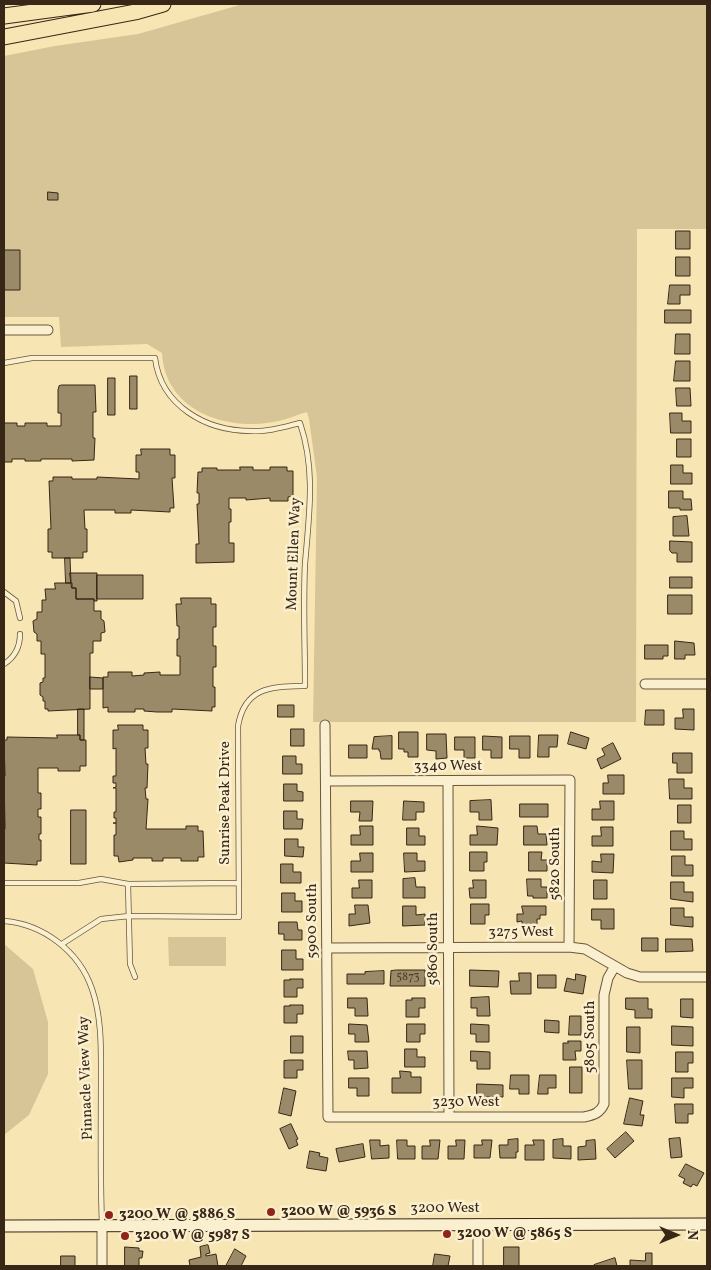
<!DOCTYPE html>
<html>
<head>
<meta charset="utf-8">
<style>
	body { margin:0 }
	#map { position:relative; width:711px; height:1270px; overflow:hidden; background:#f7e6b3; font-family:Vollkorn,serif }
	canvas { display:block }
	.frame { position:absolute; inset:0; border:5px solid #382616; pointer-events:none }
	.north { position:absolute; left:651px; top:1210px; width:50px; height:50px; -webkit-text-stroke:4px #faefce; paint-order:stroke; rotate:90deg; font-size:14px; font-weight:700; line-height:20px; text-align:center; color:#382616 }
	.north::after { content:''; display:block; margin:auto; width:18px; height:22px; background:#382616; clip-path:polygon(50% 0,100% 100%,50% 72%,0 100%) }
</style>
</head>
<body>
<div id="map">
<canvas width="711" height="1270"></canvas>
<div class="frame"></div>
<div class="north">N</div>
</div>
<script>
const c = document.querySelector('canvas').getContext('2d');
c.lineJoin = 'round';
function fill(path, color) {
  c.fillStyle = color;
  c.fill(path, 'evenodd');
}
function stroke(path, color, width, dash) {
  c.strokeStyle = color;
  c.lineWidth = width;
  c.lineCap = dash ? 'butt' : 'round';
  c.setLineDash(dash || []);
  c.stroke(path);
}
function label(font, color, halo, rows, align = 'center') {
  c.font = font + ' Vollkorn,serif';
  c.lineWidth = 5;
  c.setLineDash([]);
  c.textBaseline = 'middle';
  c.strokeStyle = halo;
  c.fillStyle = color;
  for (const [text, x, y, turn = 0] of rows) {
    c.save();
    c.translate(x, y);
    c.rotate((+turn || 0) * Math.PI / 180);
    c.textAlign = isNaN(turn) ? turn : align;
    if (halo) c.strokeText(text, 0, 0);
    c.fillText(text, 0, 0);
    c.restore();
  }
}
const green = new Path2D(`
	M243,4H707V229H637L636,722H313L317,477L309,419L307,412C296,415 286,420 274,422C224,431 165,410 162,353L147,344L61,347L59,317H4V56L55,46L138,34Z
	M168,937H226V966H169Z
	M4,944L33,969L48,1022V1074L29,1115L4,1135Z`);
const building = new Path2D(`
	M48,192L58,193V200H48Z
	M676,231H690V249H676Z
	M4,250H20V290H4Z
	M676,257H690V276H676Z
	M670,285H690V295H680V304H668Z
	M665,310H691V323H665Z
	M676,334H690V354H675Z
	M676,361H690V381H674Z
	M130,376H137V409H130Z
	M108,378H115V415H108Z
	M62,385H95L96,412H93V438H95L94,460L72,461V459H41V461H25V459H12V462H4V423H17V426H25V423H47V426H61V413H58V390L59,386Z
	M676,388H690L691,406H677Z
	M670,413H682V421H691V433H671Z
	M677,439H691V457H677Z
	M141,449H170V455H175V478H172L174,508H170V512L131,510V513H115V510H84L85,529H87V552H83V558H52V552H48V529H51L49,481H53V477H72V479H97V477L139,479V472H136V455H141Z
	M671,465H683V473H692V484H671Z
	M240,467H253V470H270V467H287V471H293V496L288,497V501H270V498L246,500V498H229V509H231V522H229V543H234V562L196,563V544H199L197,504H199V493H197L198,472H202V468H217V470H240Z
	M669,491H683V499H691L692,510H680V508H669Z
	M687,516L689,536H673V517Z
	M670,541L692,542V562H677V553H672L670,551Z
	M65,558H70L71,583H66Z
	M70,573H97V601H94V599H76V588H72Z
	M97,575H143V599H97Z
	M670,577H692V588H670Z
	M55,583H72V588H76V599H94V611H101V619L104,621L105,632L101,633V641H93V653H90V709L48,711V709H45V701H43V697L40,695V683L43,682V678H45V654H41V641H37V634L34,632L33,621L37,619V612H42V600H46L45,589H55Z
	M668,595H692V614H668Z
	M181,598H211V604H216V627H213V646H216V667H213V687H215V707H212V711L172,709V712H157L144,711V709H135V712H108V707L103,708V677H108V672H132V676L144,675V673L160,672V675H180V656H177V639H179V626H177L176,604H181Z
	M675,641L694,643L695,655H685V659H675Z
	M645,645H668V656H663V659H645Z
	M90,677L103,678V689H90Z
	M278,705H294V717H278Z
	M78,709H84V740H80V735H78Z
	M683,709H694V730L675,729V718H683Z
	M646,710H664V725H645Z
	M118,725H143V730H148V748H145L146,764H148L147,788H145L146,799H148L146,829H186V826H198V831H203L204,857H198V861H181V858H163V861H152V858H133V860L119,862L118,856H114V835H116V823H113H116V818H114V812H116V788H113L116,787V783H113V776H116V748L113,749V730H118Z
	M291,729H304V746H291Z
	M399,732H418V757H408V752H404V749H399Z
	M571,732L589,738L586,749L568,744Z
	M427,734H446L447,758L436,759V751L427,750Z
	M57,735H80V740H86V766H80V771H58V768H38V793H41V809H38V817H41V834H39V840H41V861H37V865L4,863V829H5L4,776H5L4,740H7V737L57,738Z
	M539,735H558L557,747H549V757H538Z
	M392,736V759H381L380,751H379V749H372L374,737Z
	M483,736L502,737V758H491V750H483Z
	M510,736H530V758H519V749H510Z
	M455,737H475V758H464V750H455Z
	M613,743L621,759L601,769L597,759L605,755L602,749Z
	M349,745H367V758H349Z
	M673,753H692V773H677V763H673Z
	M283,756H296V764H302V774H283Z
	M608,775H624V794H603V783H608Z
	M669,779H684V788H692V799H670Z
	M284,784H297V791L303,792V801H284Z
	M491,800L492,820H479V812H470V801Z
	M351,801H373L372,821H359L360,812H351Z
	M404,801L424,802V812H416V820H403Z
	M600,801H614V820H592V809H600Z
	M520,804H548V817H520Z
	M678,805H691V823H678Z
	M71,810H86V864H71Z
	M284,811H297V819H303L302,829H284Z
	M360,826H373V845H351V835H360Z
	M477,826L498,828L497,845H470V835H477Z
	M524,826H537L538,834H546L547,845H524Z
	M601,827H613V846H592V836H601Z
	M407,828H419V836H425V845H407Z
	M671,831H684V839H692V850H671Z
	M285,839H298V847H304L303,857L285,856Z
	M470,852H487V862H484V871H470Z
	M529,852H542L541,860H547V871H529Z
	M360,853H373V872H351V861H360Z
	M404,853H417V861H425V871L405,872Z
	M601,854H614L613,873L592,872V861L601,862Z
	M672,856H685V865H693V876H672Z
	M281,864H293V872H301V883H281Z
	M415,878L416,887H425V898H403V879Z
	M527,879H541V887H547V898H533V896H528Z
	M359,880H372V898H352V888H359Z
	M473,880H486V898H470L469,888H473Z
	M594,880H607V899H594Z
	M671,882H684V892H693V902L671,899Z
	M282,893H295V901H302V912H282Z
	M471,904H489V915H485V924H471Z
	M355,905H368L370,923L349,926V914H355Z
	M403,906H416V915L425,914V925L403,926Z
	M522,906H546V915H540V919H537V925H522V921L517,922V914H523Z
	M671,908H684V917H693V927L671,925Z
	M592,909H614V929H601V920H592Z
	M279,922H297L298,930H302V940H284V934H279Z
	M642,938H658V951H642Z
	M666,939H692L693,951L666,952Z
	M282,950H296V959H303V970H282Z
	M397,970H425V986H390L391,971Z
	M470,970L499,971L498,987L470,986Z
	M384,971V984H347V974H365V972Z
	M519,973H531V994H511L510,981H519Z
	M576,974L586,976L583,994L564,991L567,978L575,980Z
	M538,975H556V988H538Z
	M290,979H303V988H297V997H284V980H290Z
	M489,997L490,1016H477V1008H471V998Z
	M348,998H367L368,1016H355V1008H348Z
	M412,998H425V1008H419V1017H406V1000H412Z
	M626,998H648V1009H652V1018H635V1010L626,1009Z
	M681,999H693V1018L681,1017Z
	M290,1005H303V1014H297V1023H284V1006H290Z
	M570,1016H581V1035H569Z
	M545,1020L559,1021V1033L545,1032Z
	M349,1024L367,1025L369,1042H355V1034H349Z
	M407,1024H425V1034H420V1042H407Z
	M471,1024L489,1025V1042H476V1034H471Z
	M672,1026L693,1027V1046L672,1045Z
	M627,1027H640V1053L627,1052Z
	M291,1036H303V1053H291Z
	M568,1041H581V1051H575L576,1060H563V1043H568Z
	M405,1049H417V1057H425V1067H405Z
	M348,1051H367L368,1068L354,1069V1060H349Z
	M471,1051L490,1052V1069H477V1061H471Z
	M676,1052H693V1063H688V1072H676Z
	M290,1060H303V1070H297V1078H284V1061Z
	M627,1060H642V1089H629Z
	M570,1067H582V1093H570Z
	M400,1071L411,1072V1077H421V1093H392V1078H400Z
	M511,1075H529V1094H519V1089H510Z
	M540,1075H556V1088H548V1094H538Z
	M349,1078H369V1096H357V1088H349Z
	M672,1078H693V1088H684V1098L672,1097Z
	M477,1084L503,1085V1097H477Z
	M284,1088L296,1091L291,1116L279,1113Z
	M630,1098L643,1101L640,1115H644L642,1126L624,1124Z
	M675,1104H693V1114H688V1123H676Z
	M291,1124L298,1139L296,1140L298,1145L289,1149L280,1129Z
	M626,1132L634,1141L615,1158L607,1149Z
	M680,1138L682,1157L671,1158L669,1139Z
	M518,1139V1152H516V1158H500L499,1145H508V1140Z
	M563,1139V1146H571V1159L553,1158V1140Z
	M370,1140H380V1146L389,1145V1158L372,1159Z
	M397,1140H407V1146H415V1159H398Z
	M430,1140H440L438,1159H422V1146H430Z
	M456,1140H465L464,1159H448V1146H456Z
	M482,1140H492L490,1158H474V1145H482Z
	M533,1140H544V1160H525V1145H534Z
	M595,1140L596,1159L578,1160V1147L586,1146V1141Z
	M363,1144L365,1157L339,1162L336,1149Z
	M310,1151L320,1153L319,1156L328,1158L326,1171L307,1168Z
	M686,1164L704,1173L697,1186L693,1184L691,1187L683,1183L685,1179L679,1176Z
	M208,1245L210,1253L206,1254V1256L216,1254L218,1266H190L189,1260L201,1257L200,1247Z
	M125,1247L139,1248V1251H143L142,1258H139V1266H125Z
	M504,1247H519V1266H504Z
	M235,1249L246,1256L241,1266H226Z
	M646,1253H652V1266H630V1260L645,1261Z
	M435,1254L450,1256L448,1266H433Z
	M61,1256H75V1266H61Z
	M615,1258L617,1266H594V1265Z`);
const lane = new Path2D(`
	M4,363L32,358H155C161,406 206,431 251,431C268,432 284,427 300,423C316,470 309,515 305,564C303,604 305,646 305,686C272,687 245,686 238,726L239,917L129,916L101,919L62,944
	M4,592L16,601L20,618
	M4,664C15,657 20,647 20,634
	M4,883H79L101,879L128,884L239,883
	M128,884L130,964L135,977
	M4,921C43,924 79,951 92,989C102,1018 101,1050 101,1079C101,1128 100,1176 102,1224`);
const street = new Path2D(`
	M4,330H48
	M645,684H707
	M325,725L328,1117H584C594,1115 600,1113 604,1104V995L608,978L615,966
	M326,781L570,780L569,947
	M448,781L449,1117
	M327,948L569,947L585,949L627,973L640,977H707
	M478,1224V1266
	M102,1225V1266`);
const secondary = new Path2D(`
	M4,1226L707,1224`);
const highway = new Path2D(`
	M4,16L93,4
	M4,37L135,12L163,4`);
const markers = [
	[271,1212,5,"#8f2418"],
	[109,1215,5,"#8f2418"],
	[447,1234,5,"#8f2418"],
	[125,1236,5,"#8f2418"]
];
const numberNames = [
	["5873",408,978]
];
const streetNames = [
	["Mount Ellen Way",295,554,-88],
	["3340 West",448,767],
	["Sunrise Peak Drive",226,803,-90],
	["5820 South",556,864,-90],
	["5900 South",313,921,-90],
	["3275 West",521,933],
	["5860 South",434,949,-90],
	["5805 South",591,1037,-90],
	["Pinnacle View Way",87,1078,-92],
	["3230 West",466,1103],
	["3200 West",445,1209]
];
const poiNames = [
	["3200 W @ 5936 S",281,1212],
	["3200 W @ 5886 S",119,1215],
	["3200 W @ 5865 S",457,1234],
	["3200 W @ 5987 S",135,1236]
];
fill(green, '#d7c598');
fill(building, '#9b8a68');
stroke(building, '#382616', 1);
stroke(lane, '#68563d', 6);
stroke(street, '#68563d', 11);
stroke(secondary, '#382616', 13);
stroke(highway, '#382616', 17);
stroke(lane, '#faefce', 4.5);
stroke(street, '#faefce', 9);
stroke(secondary, '#faefce', 11);
stroke(highway, '#f7e6b3', 15);
for (const [x, y, r, color] of markers) {
  const dot = new Path2D();
  dot.arc(x, y, r, 0, 2 * Math.PI);
  c.fillStyle = color;
  c.fill(dot);
  stroke(dot, '#faefce', 2);
}
label('12px', '#513f2a', null, numberNames);
label('15px', '#382616', '#faefce', streetNames);
label('bold 15px', '#382616', '#faefce', poiNames, 'left');
</script>
</body>
</html>
